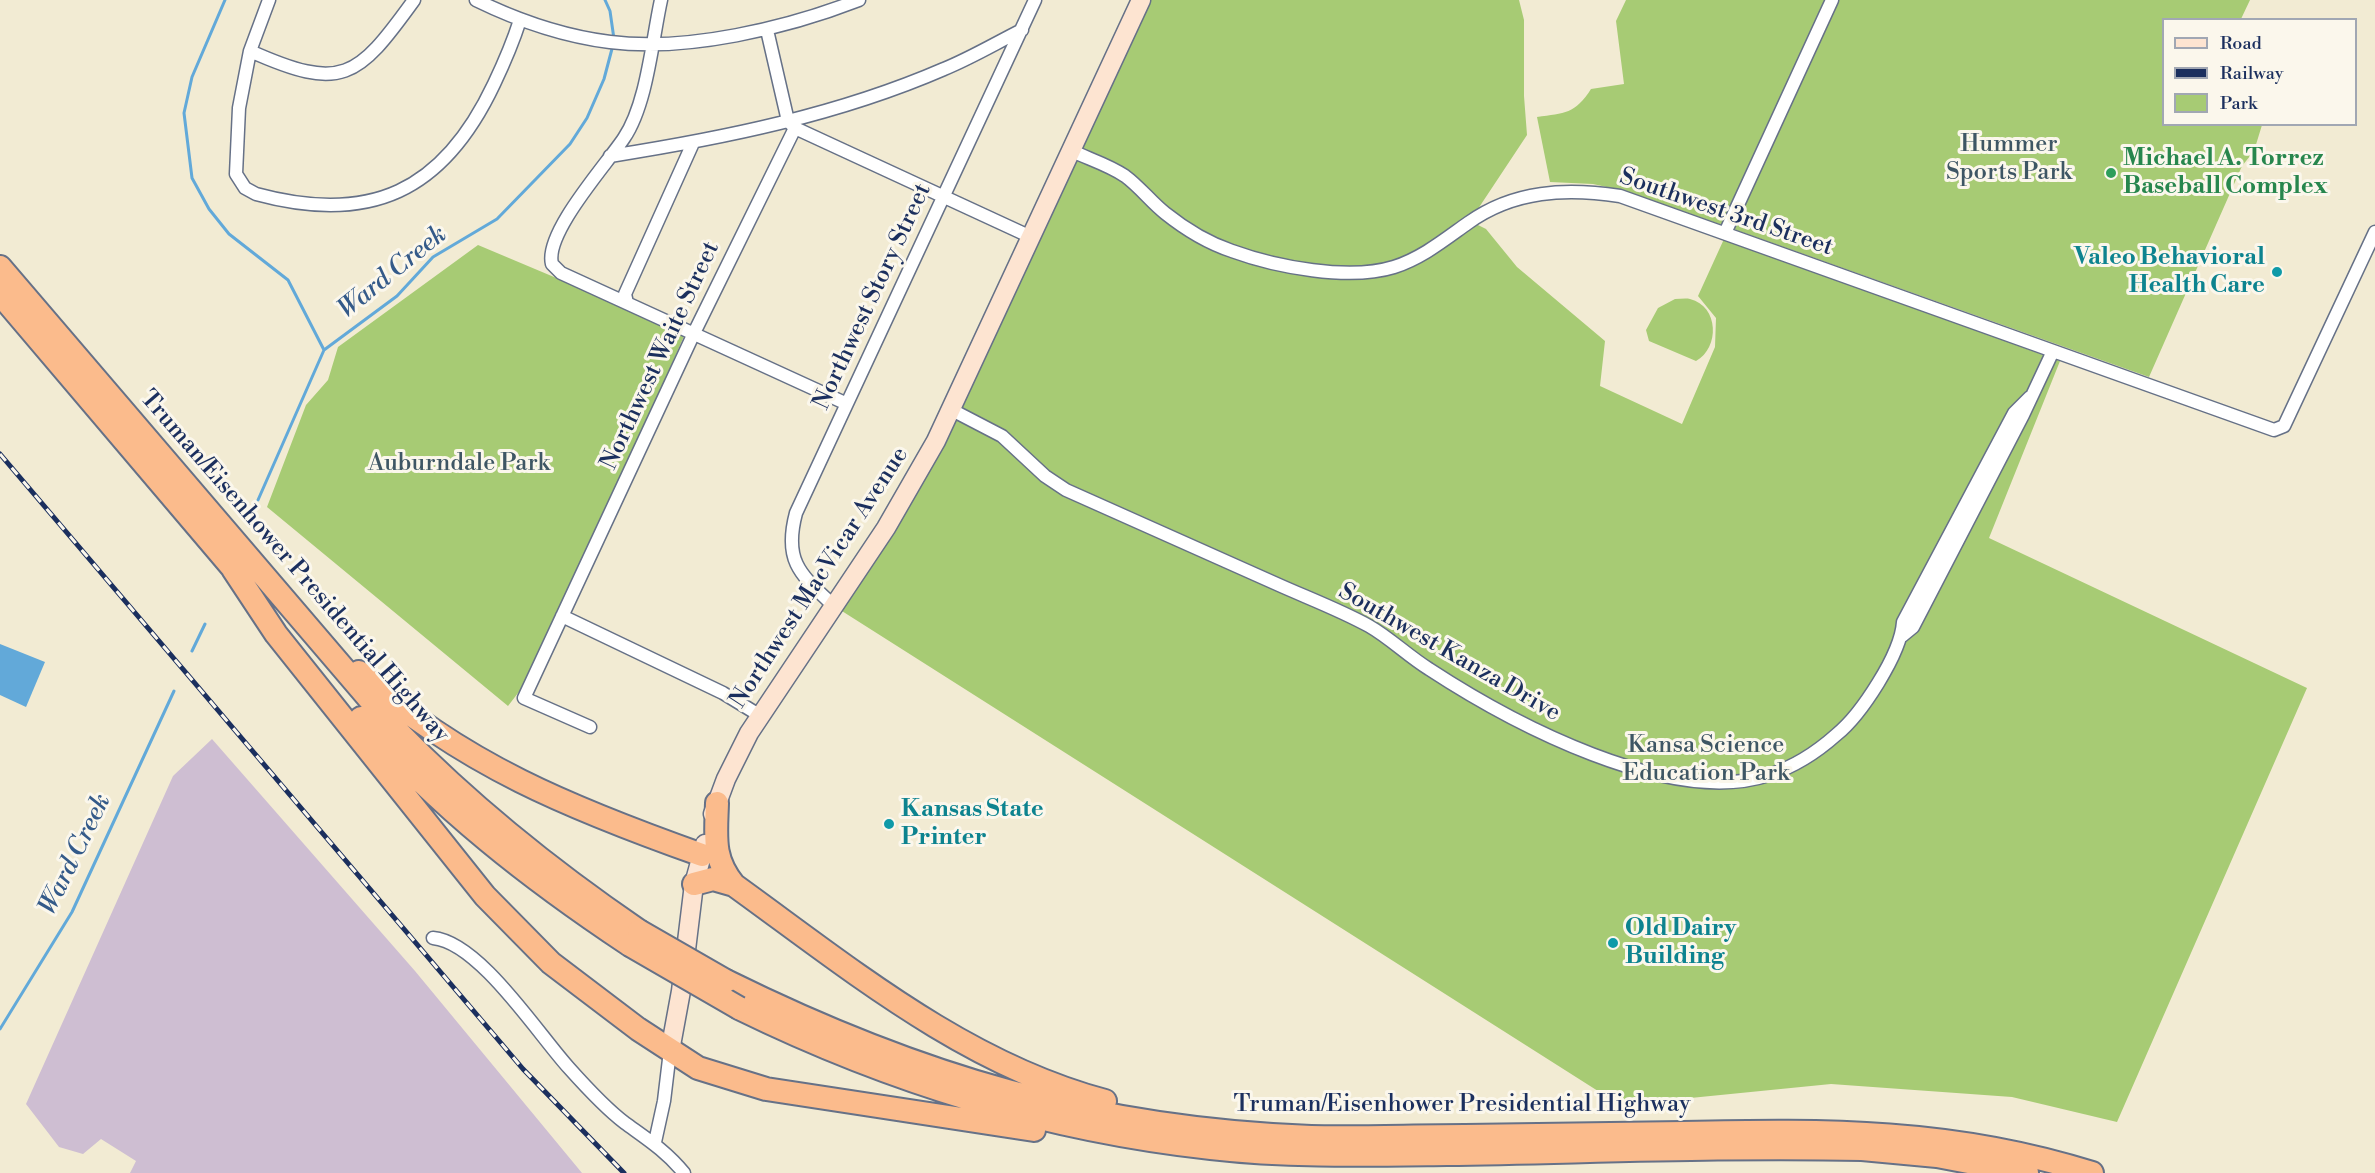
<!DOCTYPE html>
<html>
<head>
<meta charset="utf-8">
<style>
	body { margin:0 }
	#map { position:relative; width:2375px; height:1173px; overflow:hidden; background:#f2ebd3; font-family:"Libre Bodoni",serif }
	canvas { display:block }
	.legend { position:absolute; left:2162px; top:18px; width:195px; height:108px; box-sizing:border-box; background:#fbf7ec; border:2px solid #a1a7b3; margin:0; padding:8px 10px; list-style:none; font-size:18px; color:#1b2f5e }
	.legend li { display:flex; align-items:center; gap:12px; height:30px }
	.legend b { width:30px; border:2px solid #a1a7b3 }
</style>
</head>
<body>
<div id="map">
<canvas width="2375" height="1173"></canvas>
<ul class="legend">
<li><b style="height:8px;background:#fde4d1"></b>Road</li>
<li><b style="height:8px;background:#1b2f5e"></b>Railway</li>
<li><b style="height:16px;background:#a7cb74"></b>Park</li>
</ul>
</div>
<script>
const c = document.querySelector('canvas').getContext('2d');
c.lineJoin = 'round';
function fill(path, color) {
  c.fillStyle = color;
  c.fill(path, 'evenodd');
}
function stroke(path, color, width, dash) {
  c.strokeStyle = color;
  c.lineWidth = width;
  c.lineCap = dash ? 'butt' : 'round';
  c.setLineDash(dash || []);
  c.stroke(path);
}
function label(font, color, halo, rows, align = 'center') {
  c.font = font + ' "Libre Bodoni",serif';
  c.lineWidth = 6;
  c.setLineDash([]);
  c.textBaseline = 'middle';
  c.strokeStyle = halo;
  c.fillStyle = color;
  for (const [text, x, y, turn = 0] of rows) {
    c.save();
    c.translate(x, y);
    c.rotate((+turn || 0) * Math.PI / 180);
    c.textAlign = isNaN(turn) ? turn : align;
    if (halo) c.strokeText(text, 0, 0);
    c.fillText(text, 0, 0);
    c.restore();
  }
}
const industrial = new Path2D(`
	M212,739L415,971L582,1173H130L136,1161L101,1139L83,1154L59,1147L26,1104L173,776Z`);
const green = new Path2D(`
	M1143,0H1519L1524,20V96L1527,135L1470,221L1486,229L1517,267L1605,341L1600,386L1682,424L1715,347L1716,318L1698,296L1724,239L2060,361L1989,538L2307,688L2117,1122L2012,1097L1831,1084L1620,1105L834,606L952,410Z
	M1626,0H2250L2241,19L2164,20V124L2262,125L2254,151L2242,166L2149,377L1629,192L1593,184L1550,182L1537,117C1565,113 1575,114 1591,89L1624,84L1616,21Z
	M478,245L611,301L684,336L618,487L528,680L508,706L267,507L306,405L328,380L338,347Z
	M1675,299C1680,299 1686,298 1690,299C1719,306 1720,348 1696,361L1649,341L1646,330L1658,308Z`);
const water = new Path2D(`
	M0,644L45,662L26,707L0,695Z`);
const stream = new Path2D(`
	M225,0L192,77L184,113L192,178L209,209L229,234L288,280L324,350
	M605,0L610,11L614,39
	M258,500L324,350L397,296L433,257L497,219L570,144L587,118L604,79L613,45
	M192,651L205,624
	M0,1029L72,912L174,691`);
const street = new Path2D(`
	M269,0L250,51L239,108L236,174L245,188L256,194C370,225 443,192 494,84C504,63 513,42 520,20
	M476,0C519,21 562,36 610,42C687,52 787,28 859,0
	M661,0C652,41 647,104 624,138C607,164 544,233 552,264L561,273L845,403
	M767,30L788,121L795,128L1031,237
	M250,51C342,92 357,79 414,0
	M1072,151C1089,159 1109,165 1125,176C1140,187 1151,202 1165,213C1185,229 1208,243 1232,251C1276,267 1349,281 1394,267C1422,258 1444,240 1468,223C1514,190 1566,188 1620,196L2274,430L2284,426L2375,232
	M610,156C724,138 838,115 944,69C971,58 996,43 1022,30
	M1725,233L1832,0
	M627,303L625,294L693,143
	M952,410L1002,436L1045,476L1066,490C1137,522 1208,553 1279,585C1308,598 1340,610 1369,626C1390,638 1408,656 1429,669C1510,722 1670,808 1769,775C1793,767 1817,752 1836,735C1861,715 1901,654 1903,622L2014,413L2030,397
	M834,606C801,575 783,562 796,513L1035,0
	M562,616L723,693L759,715
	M1902,636L1913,627L2023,415L2053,351
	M590,727L524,698L694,333L795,128
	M433,938C479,942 538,1034 569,1068C586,1087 605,1108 625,1123C647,1139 666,1151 684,1173
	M655,1142L664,1101L670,1051`);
const secondary = new Path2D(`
	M713,814L726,779L749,733L886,528L936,441L1141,0
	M670,1051L681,991L694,884L705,844`);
const highway = new Path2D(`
	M0,267L396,730C470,806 551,871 639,931
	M0,294L242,579
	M233,569L276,634L485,896L551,963L638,1029L698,1068L766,1089L1034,1130
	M359,672C460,764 575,810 702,855
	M361,718C438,807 532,880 630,945
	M717,803C716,837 712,858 734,885C849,968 965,1064 1105,1101
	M694,884L713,879L734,885
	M726,981C918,1076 1095,1129 1311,1137C1362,1138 1414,1136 1465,1136C1538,1135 1610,1134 1683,1133C1827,1130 1953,1129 2092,1173
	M739,1008C888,1081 1046,1130 1211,1148C1289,1157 1368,1155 1447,1154C1585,1152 1723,1146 1862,1149L1937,1156L2027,1173`);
const rail = new Path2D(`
	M0,454L523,1069L624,1173`);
const highwayBridge = new Path2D(`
	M639,931L726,981
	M630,945L739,1008`);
const markers = [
	[2111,173,6,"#2e9e5b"],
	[2277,272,6,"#0f9aa8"],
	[889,824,6,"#0f9aa8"],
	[1613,943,6,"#0f9aa8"]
];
const parkNames = [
	["Hummer",2009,145],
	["Sports Park",2009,173],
	["Auburndale Park",459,464],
	["Kansa Science",1706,746],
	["Education Park",1706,774]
];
const leisureNames = [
	["Michael A. Torrez",2123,159],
	["Baseball Complex",2123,187]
];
const streetNames = [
	["Southwest 3rd Street",1726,213,19],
	["Northwest Story Street",873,297,-65],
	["Northwest Waite Street",661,356,-65],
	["Truman/Eisenhower Presidential Highway",294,567,49],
	["Northwest MacVicar Avenue",820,578,-57],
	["Southwest Kanza Drive",1449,653,30],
	["Truman/Eisenhower Presidential Highway",1462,1105]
];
const cultureNames = [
	["Valeo Behavioral",2265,258,"right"],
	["Health Care",2265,286,"right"],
	["Kansas State",901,810],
	["Printer",901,838],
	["Old Dairy",1625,929],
	["Building",1625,957]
];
const waterNames = [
	["Ward Creek",393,273,-39],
	["Ward Creek",76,855,-64]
];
fill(industrial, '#cebed2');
fill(green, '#a7cb74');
fill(water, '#62a9d9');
stroke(stream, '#62a9d9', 3);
stroke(street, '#667187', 15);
stroke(secondary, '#667187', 21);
stroke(highway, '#667187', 26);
stroke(street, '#fff', 12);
stroke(secondary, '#fde4d1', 18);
stroke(highway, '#fbbb8c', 22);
stroke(rail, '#1b2f5e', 5);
stroke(rail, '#fbf7ec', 3, [9]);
stroke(highwayBridge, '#667187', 26, []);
stroke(highwayBridge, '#fbbb8c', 22);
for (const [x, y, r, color] of markers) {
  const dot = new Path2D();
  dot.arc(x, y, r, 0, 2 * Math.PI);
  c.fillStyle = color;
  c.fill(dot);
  stroke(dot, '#fbf7ec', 2);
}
label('24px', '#3e5664', '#fbf7ec', parkNames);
label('bold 24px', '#27864d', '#fbf7ec', leisureNames, 'left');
label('24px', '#1b2f5e', '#fbf7ec', streetNames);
label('bold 24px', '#0d838f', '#fbf7ec', cultureNames, 'left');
label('italic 26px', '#345a89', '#fbf7ec', waterNames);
</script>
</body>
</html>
